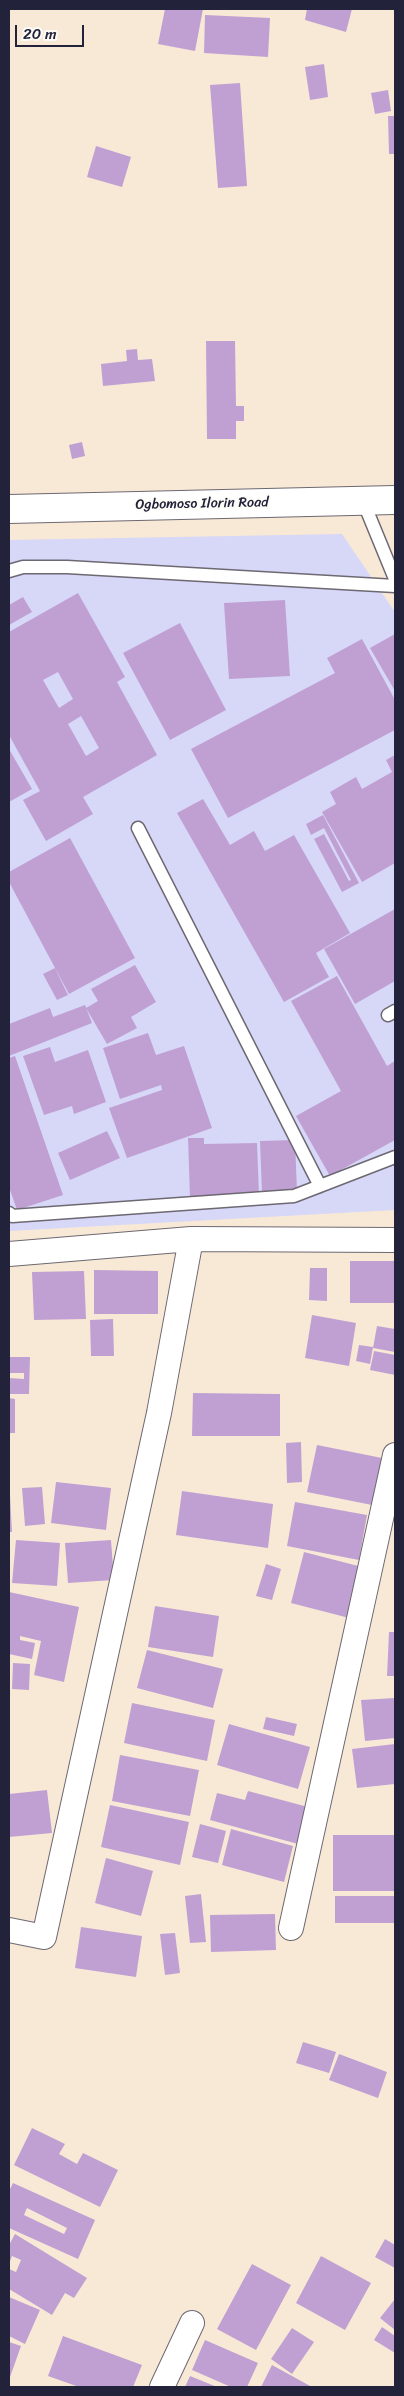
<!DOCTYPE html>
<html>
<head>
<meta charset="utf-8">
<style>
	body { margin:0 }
	#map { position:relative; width:404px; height:2396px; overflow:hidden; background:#f8e9d6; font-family:Sriracha,sans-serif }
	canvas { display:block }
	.frame { position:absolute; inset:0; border:10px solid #22223b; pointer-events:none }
	.scale { position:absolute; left:15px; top:25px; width:69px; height:22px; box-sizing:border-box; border:2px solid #22223b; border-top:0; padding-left:6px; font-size:15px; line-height:18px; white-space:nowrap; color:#22223b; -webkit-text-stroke:4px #fdfcf7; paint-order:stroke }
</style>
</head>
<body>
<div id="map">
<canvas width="404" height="2396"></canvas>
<div class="frame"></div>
<div class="scale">20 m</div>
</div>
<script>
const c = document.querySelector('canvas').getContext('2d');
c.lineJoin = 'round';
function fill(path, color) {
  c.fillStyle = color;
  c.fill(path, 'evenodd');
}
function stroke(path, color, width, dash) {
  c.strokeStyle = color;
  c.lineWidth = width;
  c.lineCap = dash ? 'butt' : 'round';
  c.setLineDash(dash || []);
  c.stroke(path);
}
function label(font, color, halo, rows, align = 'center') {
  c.font = font + ' Sriracha,sans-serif';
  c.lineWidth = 4;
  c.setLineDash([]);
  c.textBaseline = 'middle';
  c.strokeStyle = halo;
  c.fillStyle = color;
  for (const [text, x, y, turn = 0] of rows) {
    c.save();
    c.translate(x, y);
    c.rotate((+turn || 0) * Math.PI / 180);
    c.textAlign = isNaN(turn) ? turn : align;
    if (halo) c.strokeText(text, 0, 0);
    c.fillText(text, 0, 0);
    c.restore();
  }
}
const built = new Path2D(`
	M342,534L395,612V1210L9,1231V540Z`);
const building = new Path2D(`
	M165,9H203L195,51L158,44Z
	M307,9H352L346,32L305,20Z
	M205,15L270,18L268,57L204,53Z
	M324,64L328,97L310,100L305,67Z
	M240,83L247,186L218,188L210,85Z
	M388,90L391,111L375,114L371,93Z
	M388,116H395V154H389Z
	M96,146L131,157L122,187L87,177Z
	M206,341H235L236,406H244V421H236V439H207Z
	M137,349L138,360L152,359L155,381L103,386L101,364L127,361L126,350Z
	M82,442L85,456L72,459L69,445Z
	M78,593L125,677L117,682L157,755L83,797L93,814L46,841L23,800L40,791L9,735V632ZM58,672L73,699L59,708L43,680ZM81,716L99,748L86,756L68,724Z
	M23,597L32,612L9,625V605Z
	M285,600L290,676L229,679L224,603Z
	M180,623L226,710L170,740L123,653Z
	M395,634V691L370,648Z
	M362,639L395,700V730L228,818L191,749L335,673L327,658Z
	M9,749L32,789L9,802Z
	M395,755V863L362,882L322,812L336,804L330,792L356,777L362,789L392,772L386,760Z
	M203,799L230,845L254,831L265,851L294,835L350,933L316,953L329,977L284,1002L177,813Z
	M323,815L359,883L342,892L314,839L324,834L349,881L351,880L324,828L311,835L306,824Z
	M70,838L135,958L69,994L9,882V872Z
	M395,909V981L355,1004L324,949Z
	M135,965L156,1002L131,1017L137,1028L107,1044L86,1008L98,1001L91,989Z
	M55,968L68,995L57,1000L43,974Z
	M337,976L387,1066L395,1061V1140L330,1176L296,1116L341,1091L291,1001Z
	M85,1005L92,1023L9,1056V1024L50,1008L53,1017Z
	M148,1033L156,1055L184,1046L212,1128L127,1158L109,1108L162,1090L161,1085L120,1099L103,1048Z
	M50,1047L55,1062L88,1050L106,1102L74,1114L72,1106L44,1115L23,1056Z
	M15,1056L63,1195L17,1210L9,1187V1058Z
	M107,1131L120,1158L70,1180L58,1153Z
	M188,1138H204V1144L257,1143L259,1195L190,1197Z
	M295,1140L297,1192L262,1193L260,1141Z
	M350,1261H395V1303H350Z
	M310,1268H327V1301L309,1300Z
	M94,1270L158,1271V1314H94Z
	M84,1271L86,1319L34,1320L32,1272Z
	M312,1315L356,1323L349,1366L305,1358Z
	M113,1319L114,1356H91L90,1320Z
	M377,1326L395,1329V1352L373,1348Z
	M359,1345L373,1347L370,1364L356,1361Z
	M374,1351L395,1355V1375L370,1370Z
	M9,1357H30L29,1394H9V1378L24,1379V1373H9Z
	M193,1393L280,1394V1436H192Z
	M9,1398L15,1399V1433H9Z
	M301,1442L302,1482L287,1483L286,1443Z
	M317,1445L382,1458L372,1505L307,1492Z
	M56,1482L111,1488L106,1530L51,1523Z
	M42,1487L45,1524L25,1526L22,1488Z
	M182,1491L273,1504L268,1548L176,1535Z
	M9,1495H10L12,1532H9Z
	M295,1502L367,1515L359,1560L287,1546Z
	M16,1540L60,1543L57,1586L12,1583Z
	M111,1540L114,1580L68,1583L65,1543Z
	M304,1552L366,1568L353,1619L291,1603Z
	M266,1564L281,1569L272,1600L256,1596Z
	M9,1592L79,1607L64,1682L34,1675L41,1641L20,1636V1640L35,1643L32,1659L9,1654Z
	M155,1606L219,1616L213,1657L148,1647Z
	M389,1632H395V1676H387Z
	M147,1650L223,1669L213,1708L137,1688Z
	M13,1663L30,1664L29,1690L12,1689Z
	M395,1698V1738L365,1741L361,1700Z
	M132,1703L215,1720L207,1761L124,1743Z
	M266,1717L297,1724L294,1736L263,1729Z
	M229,1724L310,1747L298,1789L217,1765Z
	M395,1744V1784L357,1788L352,1749Z
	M120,1755L199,1770L190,1816L112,1801Z
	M47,1790L52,1833L9,1837V1794Z
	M248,1791L308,1807L298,1844L210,1820L217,1793L245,1800Z
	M110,1805L189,1822L180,1865L101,1847Z
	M200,1824L226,1831L218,1863L192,1857Z
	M231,1829L293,1846L284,1882L222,1865Z
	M333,1835H395V1891H333Z
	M106,1858L153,1871L141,1916L95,1903Z
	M201,1894L206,1942L190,1943L185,1896Z
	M335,1896H395V1923H335Z
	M275,1914L276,1950L211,1952L210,1915Z
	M81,1927L142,1936L136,1977L75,1968Z
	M175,1933L180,1973L165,1975L160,1934Z
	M303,2042L336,2052L329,2073L296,2063Z
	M339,2054L387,2072L378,2098L329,2080Z
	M32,2128L65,2144L59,2154L77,2164L83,2153L118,2170L100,2207L14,2165Z
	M13,2183L95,2220L78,2259L9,2228V2191ZM27,2208L67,2228L64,2234L24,2215Z
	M15,2234L87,2278L74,2298L65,2293L52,2315L9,2289V2269L16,2272L21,2260L12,2256L9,2264V2245Z
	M385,2239L395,2245V2268L375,2257Z
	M321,2256L371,2283L345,2330L296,2303Z
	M252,2264L291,2285L256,2350L217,2329Z
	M9,2297L40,2310L25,2344L9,2336Z
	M395,2299V2330L380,2318Z
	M382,2327L395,2336V2353L374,2340Z
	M292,2328L314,2342L292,2374L271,2359Z
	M63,2336L142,2365L133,2387H79L48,2376Z
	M205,2340L258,2363L247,2387H231L192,2370Z
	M9,2342L21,2346L9,2380Z
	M272,2365L312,2387H261Z
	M190,2376L217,2387H185Z`);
const lane = new Path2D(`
	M363,501L395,579
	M9,571L23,567H67L395,586
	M138,828L320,1186
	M388,1015L395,1011
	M9,1213L12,1216L294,1196L395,1157`);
const street = new Path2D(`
	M9,1254L191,1239L395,1240
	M291,1928L395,1455
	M9,1930L44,1937L159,1413L191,1239
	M162,2387L192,2323`);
const highway = new Path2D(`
	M9,509L395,500`);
const streetNames = [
	["Ogbomoso Ilorin Road",202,504,-1]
];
fill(built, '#d7d7f8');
fill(building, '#c0a0d3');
stroke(lane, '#6d6871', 15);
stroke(street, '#6d6871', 26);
stroke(highway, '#6d6871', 30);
stroke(lane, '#fff', 12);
stroke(street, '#fff', 24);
stroke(highway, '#fff', 28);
label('14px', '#22223b', '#fdfcf7', streetNames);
</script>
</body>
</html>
